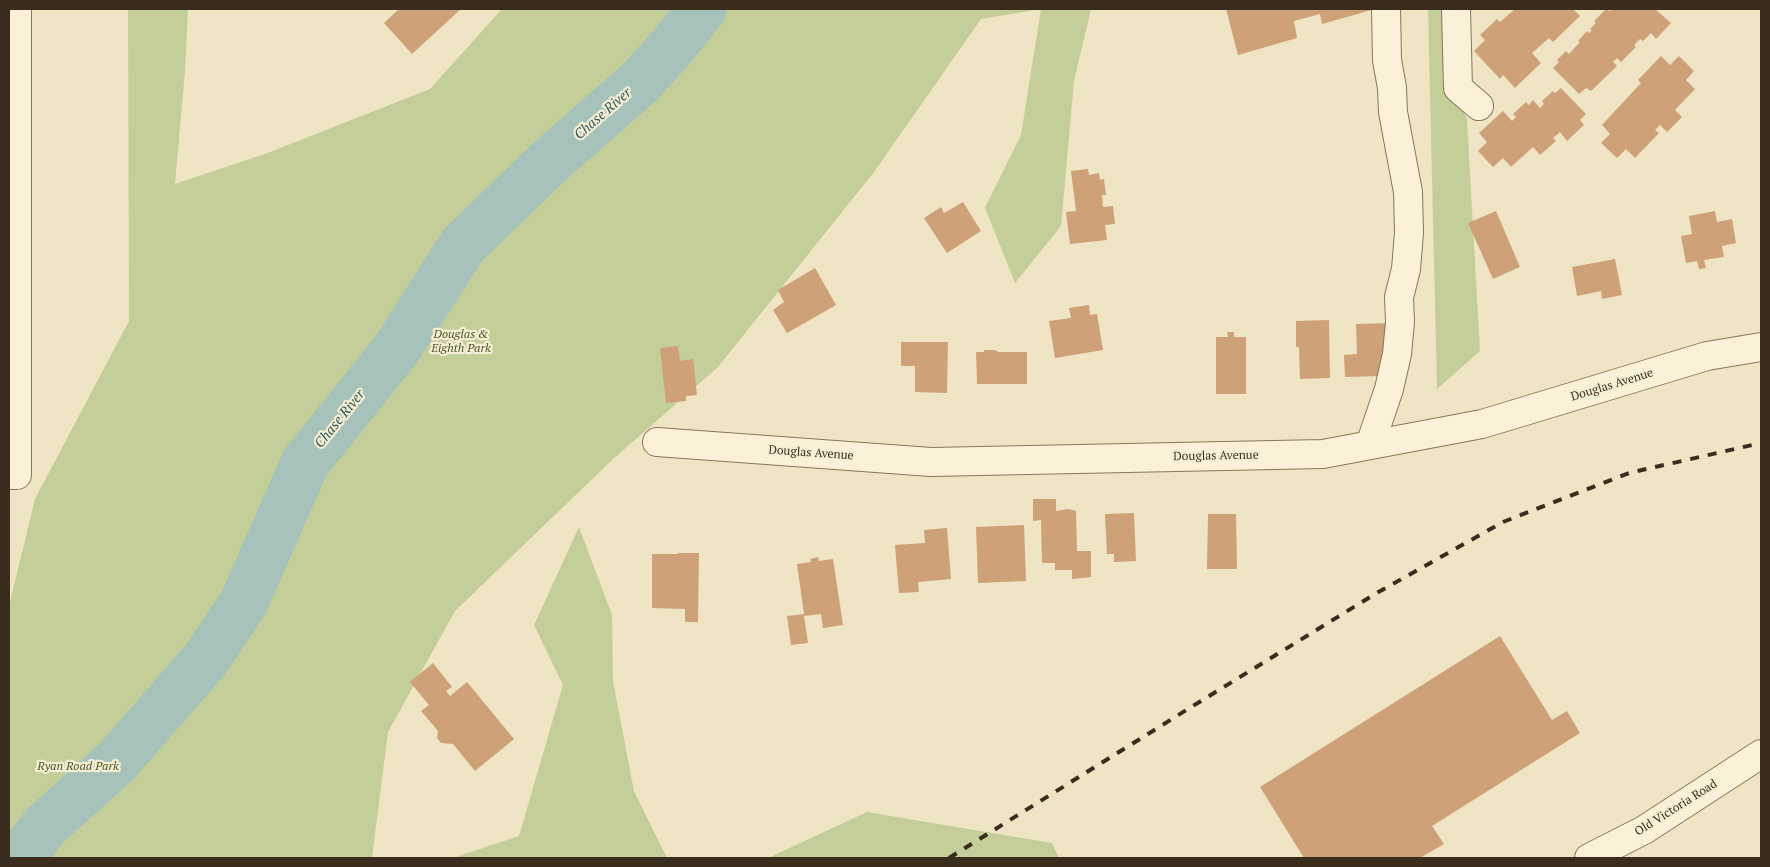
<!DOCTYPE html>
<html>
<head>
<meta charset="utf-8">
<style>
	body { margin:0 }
	#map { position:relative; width:1770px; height:867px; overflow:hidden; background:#efe5c4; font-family:"PT Serif",serif }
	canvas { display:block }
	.frame { position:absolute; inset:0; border:10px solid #3a2d1e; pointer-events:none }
</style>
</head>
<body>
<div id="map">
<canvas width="1770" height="867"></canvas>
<div class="frame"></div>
</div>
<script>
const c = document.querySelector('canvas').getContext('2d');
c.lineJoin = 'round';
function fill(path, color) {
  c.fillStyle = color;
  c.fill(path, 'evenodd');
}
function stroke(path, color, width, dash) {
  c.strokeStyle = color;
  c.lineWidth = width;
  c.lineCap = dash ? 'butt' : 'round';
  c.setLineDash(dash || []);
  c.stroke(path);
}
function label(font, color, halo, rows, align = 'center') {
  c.font = font + ' "PT Serif",serif';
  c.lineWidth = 4.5;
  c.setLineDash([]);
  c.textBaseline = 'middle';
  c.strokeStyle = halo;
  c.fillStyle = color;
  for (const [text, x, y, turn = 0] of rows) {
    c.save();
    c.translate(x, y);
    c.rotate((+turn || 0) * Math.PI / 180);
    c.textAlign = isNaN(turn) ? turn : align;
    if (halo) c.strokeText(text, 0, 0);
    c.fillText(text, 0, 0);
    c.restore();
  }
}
const green = new Path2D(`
	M128,9H188L185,71L175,184L265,154L430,89L502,9H1091L1074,81L1061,226L1015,283L985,208L1021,135L1041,9L981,19L874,172L718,367L612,460L455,611L388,732L372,858H9V606L35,499L129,321Z
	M1428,9H1451L1450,87L1467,119L1480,351L1437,389Z
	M579,527L612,615L613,681L634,791L667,858H453L519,836L563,685L534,625Z
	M867,812L1052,843L1059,858H768Z`);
const river = new Path2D(`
	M20,858L46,825L116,762L206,659L244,602L305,463L398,347L463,245L549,162L640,82L670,49L702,9`);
const building = new Path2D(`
	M399,9H461L412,54L384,23Z
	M1226,9H1375L1322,24L1320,14L1294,21L1297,38L1238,55Z
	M1515,9H1573L1580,16L1553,42L1549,38L1532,53L1541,63L1515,88L1503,75L1500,79L1474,51L1485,40L1480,35L1497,19L1500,22Z
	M1606,9L1610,11L1613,9H1655L1671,23L1656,39L1651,33L1643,41L1640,39L1634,45L1636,47L1621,62L1617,58L1613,62L1617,66L1591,91L1586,88L1579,94L1553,68L1559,62L1557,60L1566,51L1569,54L1580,42L1578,41L1587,31L1589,33L1592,30L1590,29L1596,23L1594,21Z
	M1661,56L1670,65L1679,56L1694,71L1686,80L1695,89L1675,110L1682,117L1667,132L1660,125L1655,130L1659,133L1635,158L1626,149L1617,158L1601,143L1610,134L1602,125L1641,83L1638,80Z
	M1561,88L1586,114L1580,120L1584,125L1567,141L1560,132L1553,138L1556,141L1540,155L1533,147L1511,167L1503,158L1493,167L1478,151L1487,142L1479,133L1503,111L1512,121L1516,117L1513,114L1526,102L1529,105L1533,100L1540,108L1544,104L1542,101L1553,91L1555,93Z
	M1088,169L1089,175L1099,173L1100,180L1104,179L1106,195H1102L1103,207L1113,206L1115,224L1105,225L1107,240L1070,244L1066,212L1076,211L1071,171Z
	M963,202L981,231L947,253L924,218L941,207L944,213Z
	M1496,211L1520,267L1493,279L1468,223Z
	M1715,211L1717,222L1732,219L1736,243L1722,246L1724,257L1704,260L1706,268L1699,269L1697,261L1686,263L1681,236L1692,234L1689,216Z
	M1615,259L1622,295L1602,299L1601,291L1577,296L1572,267Z
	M815,268L836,305L787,333L773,310L784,302L778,290Z
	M1089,305L1090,315L1097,314L1103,350L1055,358L1049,321L1071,318L1069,308Z
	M1329,320L1330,378L1300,379L1299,347H1296V321Z
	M1389,323L1381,376L1345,377L1344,355L1357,354L1356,324Z
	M1227,332H1234V337H1246V394H1216V337H1228Z
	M901,342H948L947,393L915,392V366H901Z
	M678,346L680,361L693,359L697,395L686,396V401L666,403L660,348Z
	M984,350H995L998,352H1027V384H977L976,352H984Z
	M1033,499H1056V511L1068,509L1076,511L1077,551H1091V577L1072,579V570H1055V563H1042L1041,520L1033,521Z
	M1134,513L1136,561L1114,562V554H1107L1105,514Z
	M1208,514H1236L1237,569H1207Z
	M1024,525L1026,581L978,583L976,527Z
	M947,528L951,579L918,582L919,592L899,593L895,545L925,543L924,530Z
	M678,553H699L698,622H685V609L652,608V554H678Z
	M818,557L819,561L833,559L843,625L823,628L821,614L804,616L808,643L791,645L787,616L804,614L797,564L811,562L810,559Z
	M1500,636L1552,720L1567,711L1580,733L1432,826L1444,844L1420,858H1304L1260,787Z
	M433,663L452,687L446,691L450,696L467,682L514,739L475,771L453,744L441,743L437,738L438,731L421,711L429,705L410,682Z`);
const minor = new Path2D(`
	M1456,9L1458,88L1479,106
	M657,442L931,462L1323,454L1482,424L1707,356L1761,347
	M1370,445L1389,389L1397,354L1400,322L1399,297L1406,269L1409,233L1408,192L1393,112L1392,88L1387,60L1386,9
	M9,475H17V9
	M1589,858L1644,830L1761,754`);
const rail = new Path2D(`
	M949,858L1188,709L1375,594L1503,522L1629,473L1761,443`);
const parkNames = [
	["Douglas &",461,335],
	["Eighth Park",461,349],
	["Ryan Road Park",78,767]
];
const streetNames = [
	["Douglas Avenue",1612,385,-17],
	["Douglas Avenue",811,453,4],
	["Douglas Avenue",1216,456,-1],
	["Old Victoria Road",1676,808,-32]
];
const waterNames = [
	["Chase River",603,114,-41],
	["Chase River",340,419,-51]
];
fill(green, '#c4ce98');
stroke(river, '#a6c2bb', 49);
fill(building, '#cea179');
stroke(minor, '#8a765a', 30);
stroke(minor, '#faf1d8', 28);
stroke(rail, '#3a2d1e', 4, [9, 9]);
label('italic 12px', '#485724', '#f6eed4', parkNames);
label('12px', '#3a2d1e', '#f6eed4', streetNames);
label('italic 14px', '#2d5a5a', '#f6eed4', waterNames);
</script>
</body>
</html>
